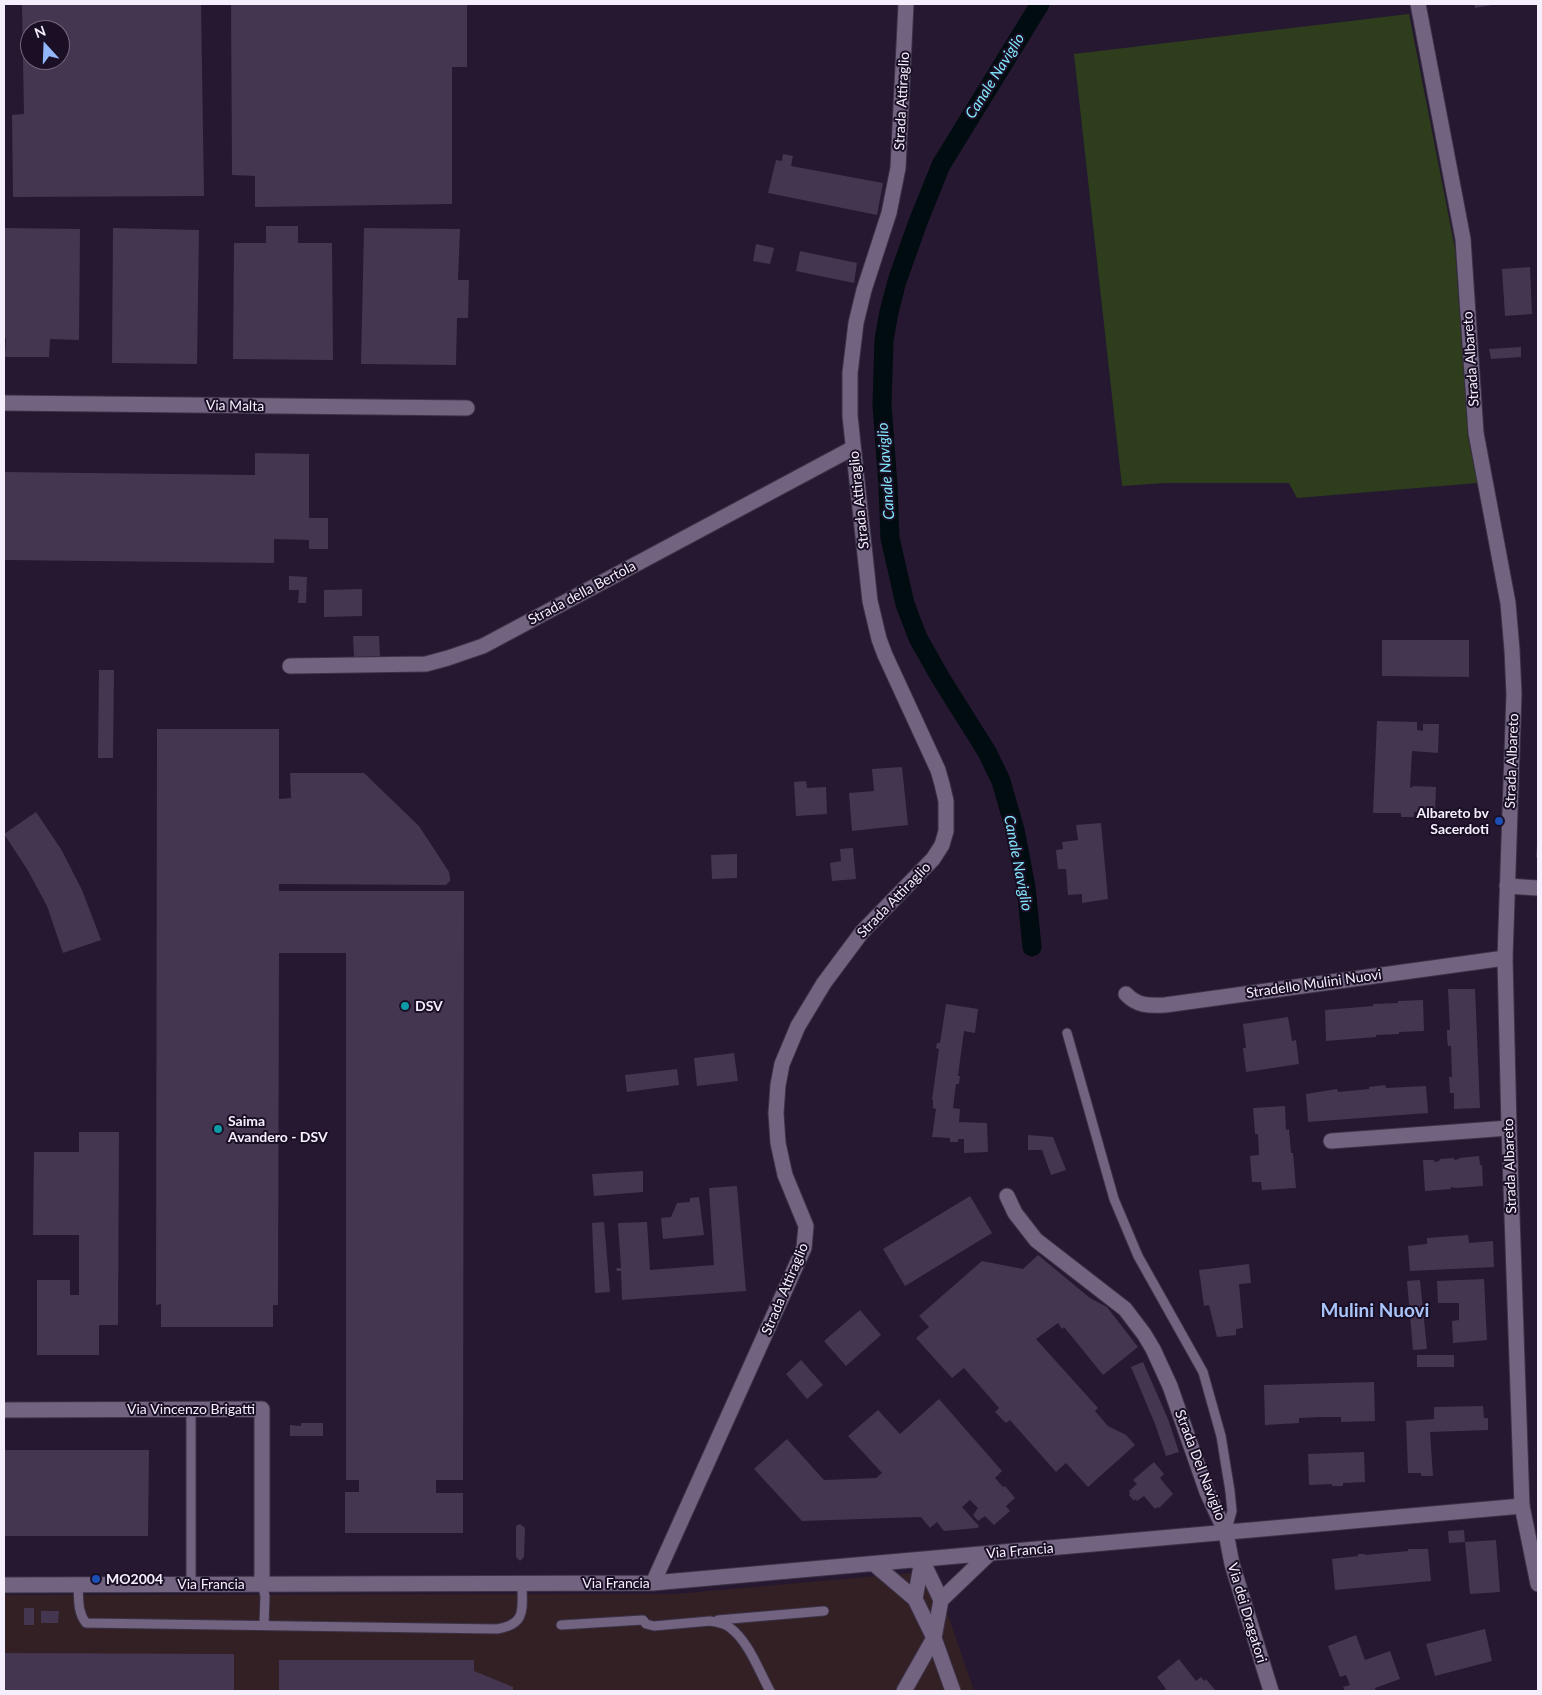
<!DOCTYPE html>
<html>
<head>
<meta charset="utf-8">
<style>
	body { margin:0 }
	#map { position:relative; width:1542px; height:1695px; overflow:hidden; background:#251830; font-family:Lato,sans-serif }
	canvas { display:block }
	.frame { position:absolute; inset:0; border:5px solid #f5effd; pointer-events:none }
	.north { position:absolute; left:20px; top:20px; width:50px; height:50px; box-sizing:border-box; background:#1b0f26; border:1px solid #72697c; border-radius:50%; rotate:340deg; font-size:14px; font-weight:700; line-height:20px; text-align:center; color:#f5effd }
	.north::after { content:''; display:block; margin:auto; width:18px; height:22px; background:#93b7fd; clip-path:polygon(50% 0,100% 100%,50% 72%,0 100%) }
</style>
</head>
<body>
<div id="map">
<canvas width="1542" height="1695"></canvas>
<div class="frame"></div>
<div class="north">N</div>
</div>
<script>
const c = document.querySelector('canvas').getContext('2d');
c.lineJoin = 'round';
function fill(path, color) {
  c.fillStyle = color;
  c.fill(path, 'evenodd');
}
function stroke(path, color, width, dash) {
  c.strokeStyle = color;
  c.lineWidth = width;
  c.lineCap = dash ? 'butt' : 'round';
  c.setLineDash(dash || []);
  c.stroke(path);
}
function label(font, color, halo, rows, align = 'center') {
  c.font = font + ' Lato,sans-serif';
  c.lineWidth = 4;
  c.setLineDash([]);
  c.textBaseline = 'middle';
  c.strokeStyle = halo;
  c.fillStyle = color;
  for (const [text, x, y, turn = 0] of rows) {
    c.save();
    c.translate(x, y);
    c.rotate((+turn || 0) * Math.PI / 180);
    c.textAlign = isNaN(turn) ? turn : align;
    if (halo) c.strokeText(text, 0, 0);
    c.fillText(text, 0, 0);
    c.restore();
  }
}
const commercial = new Path2D(`
	M933,1571L974,1691H4V1595L675,1594Z`);
const green = new Path2D(`
	M1409,14L1455,249L1468,438L1477,483L1297,498L1289,483H1165L1122,486L1074,54Z`);
const canal = new Path2D(`
	M1032,947L1026,887L1015,830L1001,781L987,752L940,677L918,638L905,604L890,538L888,486L882,405L884,340L889,312L897,281L918,222L941,165L1040,4`);
const building = new Path2D(`
	M22,4H201L204,196L13,197L12,115L24,114ZM30,30H60V60H30Z
	M231,4H467V67H452V204L255,207V176L232,175Z
	M1474,4H1492V5L1475,8Z
	M783,154L793,156L791,166L883,183L877,215L768,193L776,160L782,161Z
	M266,226H298V243H332L333,360L233,359L234,243H266Z
	M4,228L80,229L79,340L50,339L49,357H5L6,338H4Z
	M113,228L199,230L197,364L112,363Z
	M364,228L460,229L458,280H469L468,318H457L456,365L361,364Z
	M756,244L774,248L770,264L753,261Z
	M800,251L857,263L854,283L796,271Z
	M1530,267L1532,314L1505,316L1502,269Z
	M1521,347V357L1491,359L1489,349Z
	M255,453L309,454V518H328V549H309V540L274,539V563L4,560V472L255,475Z
	M289,576L307,577L306,603H298L299,590H289Z
	M362,589V616L324,617V590Z
	M353,636H379L380,656L354,657Z
	M1382,640H1469V677L1382,676Z
	M99,670H114L113,758H98Z
	M1377,721L1417,722V730L1423,731V724H1439L1438,753L1412,751L1410,788L1414,786L1436,787L1435,816L1420,815V812H1414V817H1401V813H1373Z
	M157,729H279V799L291,798L290,773H364L419,826L449,872L450,877V881L446,885L279,884V891H464L463,1480H436V1493H463V1533H345V1492H359V1480H346V953H279L278,1305H273V1327H161V1304L156,1305Z
	M902,767L908,825L852,831L849,793L874,791L872,769Z
	M806,781L807,788L826,787L827,814L796,816L794,782Z
	M36,812L61,849L82,890L101,940L63,953L47,906L27,869L4,834Z
	M1101,823L1108,899L1082,903V894L1068,895L1066,869H1058L1056,850L1063,849L1062,842L1078,840L1076,825Z
	M1537,844H1538V857H1536Z
	M853,848L856,879L832,881L830,863L841,861L840,849Z
	M737,854V878L712,879L711,855Z
	M1448,989H1475L1480,1108L1454,1109V1093H1450L1449,1077H1452L1451,1046H1448L1447,1037V1030H1450Z
	M1423,1000L1424,1031L1399,1032V1034L1376,1035V1037L1326,1041L1325,1010L1373,1006V1004L1398,1003V1001Z
	M946,1004L978,1009L975,1033L964,1031L958,1076H960L959,1084H956L953,1108L960,1109L959,1122L987,1123L988,1152L964,1153V1139H958V1142H950V1138L932,1137L936,1109L933,1108V1100H932L939,1049L936,1048L937,1043H940Z
	M1288,1017L1292,1041L1296,1040L1299,1064L1246,1072L1243,1048H1246L1243,1024Z
	M734,1053L738,1081L697,1086L694,1058Z
	M677,1069L679,1085L627,1092L625,1075Z
	M1385,1085L1386,1088L1426,1086L1428,1113L1308,1122L1306,1094L1337,1089L1338,1092L1369,1089V1087Z
	M1285,1106L1286,1130L1289,1129L1291,1153H1293L1296,1188L1262,1190L1261,1182H1252L1250,1156L1259,1155L1258,1134H1255L1253,1108Z
	M79,1132H119L118,1325H99V1355H37V1280H70V1295H79V1235H33L34,1152H79Z
	M1028,1135L1053,1137L1066,1170L1051,1175L1042,1150H1028Z
	M1479,1156L1480,1165H1482L1483,1186L1457,1188L1451,1187V1189L1425,1191L1423,1160H1434V1162L1439,1161L1440,1159L1454,1158V1160L1459,1159V1158Z
	M643,1171V1192L594,1196L592,1174Z
	M737,1186L746,1291L622,1300L621,1271H617L616,1268H621L618,1223L647,1222L650,1270L714,1265L709,1188Z
	M970,1196L992,1233L905,1286L883,1249Z
	M699,1197L704,1235L663,1239L661,1218L671,1217L677,1203L690,1202V1198Z
	M604,1222L610,1292L595,1293L592,1223Z
	M1468,1235L1469,1243L1493,1241L1494,1267L1410,1271L1408,1246L1427,1244V1238Z
	M1038,1255L1090,1298L1107,1307L1138,1347L1103,1375L1064,1327L1062,1329L1058,1323L1036,1339L1098,1408L1095,1411L1108,1426L1126,1435L1135,1445L1088,1487L1066,1463L1056,1472L1010,1420L1006,1423L995,1412L999,1408L964,1368L952,1378L916,1338L929,1327L919,1316L982,1261L1023,1269Z
	M1249,1264L1251,1283L1239,1284L1243,1328L1236,1329V1335L1217,1337L1209,1305L1204,1306L1199,1270Z
	M1484,1279L1487,1340L1453,1343L1452,1321L1459,1320V1303H1438L1437,1281Z
	M1420,1280L1427,1349L1413,1350L1407,1281Z
	M860,1310L881,1335L846,1366L824,1341Z
	M1417,1355H1454V1367H1417Z
	M801,1360L823,1385L807,1399L786,1374Z
	M1143,1362L1168,1419L1179,1452L1166,1456L1155,1424L1131,1367Z
	M1374,1382L1375,1421L1341,1422V1417H1321L1299,1418V1423L1265,1425L1264,1385Z
	M939,1399L1002,1471L995,1478L1003,1487L1005,1486L1015,1498L1006,1506L1010,1511L994,1525L985,1516L978,1521L973,1515L978,1508L970,1500L962,1507L979,1526L977,1528L944,1531L937,1522L930,1528L921,1517L802,1521L754,1469L787,1439L824,1480L876,1478L882,1473L848,1436L878,1410L900,1434Z
	M1483,1406L1484,1418H1488V1430L1430,1432L1433,1476H1421V1473H1408L1406,1421L1434,1419V1407Z
	M301,1423H323V1436H290V1425L301,1426Z
	M4,1450H149L148,1536H4Z
	M1364,1452L1365,1482L1343,1483V1486H1332V1484L1309,1485L1308,1454Z
	M1154,1462L1164,1474L1160,1478L1173,1494L1159,1508L1157,1507L1155,1509L1144,1496L1137,1501L1135,1499L1134,1501L1129,1495L1130,1493L1129,1491L1137,1484L1133,1480Z
	M520,1524L525,1528L524,1557L520,1561L516,1557V1526Z
	M1464,1530L1465,1542L1449,1543L1448,1531Z
	M1496,1540L1500,1592L1470,1594L1465,1542Z
	M1408,1549H1428L1431,1581L1335,1590L1332,1559L1358,1556V1554H1365V1555L1408,1551Z
	M24,1608H34V1625H24Z
	M41,1611H59L58,1623H41Z
	M1485,1629L1492,1661L1435,1676L1426,1644Z
	M1356,1635L1365,1660L1390,1651L1400,1679L1375,1688L1376,1691H1345L1343,1687L1350,1685L1346,1675L1340,1677L1328,1646Z
	M4,1653L234,1654V1691H4Z
	M1179,1659L1196,1681L1201,1677L1204,1681L1206,1679L1216,1691H1164L1166,1689L1157,1677Z
	M279,1660H474V1671L513,1687V1691H279Z`);
const lane = new Path2D(`
	M1067,1033L1114,1199L1138,1256L1203,1372L1221,1436L1230,1491L1232,1511L1226,1533
	M191,1409V1584
	M262,1584L265,1596L264,1625
	M78,1585C79,1598 77,1612 86,1623L497,1629C527,1624 522,1609 522,1584
	M718,1620L824,1611
	M561,1625L643,1620L646,1624L654,1626L710,1621C717,1622 724,1623 729,1627C748,1640 759,1671 770,1691`);
const street = new Path2D(`
	M4,403L467,408
	M290,666L426,664L448,658L483,646L853,448
	M1507,886L1538,888
	M1126,994C1137,1006 1150,1006 1165,1005L1505,958
	M1331,1141L1509,1128
	M1007,1196L1015,1213L1036,1240L1125,1309L1144,1334L1153,1349L1170,1386L1207,1492L1226,1533L1232,1564L1271,1691
	M4,1410L262,1409V1584
	M922,1560L941,1600
	M874,1564L915,1599L934,1638L953,1691
	M653,1583L804,1248L806,1226L785,1175L778,1143L776,1113L778,1085L782,1064L798,1026L824,983L862,932L933,859L942,845L946,831V801L942,784L938,770L885,655L879,639L870,601L850,416V373L856,323L864,290L889,213L898,168L906,4
	M4,1585L653,1583L1522,1506
	M915,1599L922,1560
	M904,1691L934,1638L941,1600L989,1554`);
const secondary = new Path2D(`
	M1418,4L1463,239L1476,433L1508,603L1512,650L1514,694L1505,958L1509,1128L1522,1506L1538,1584`);
const markers = [
	[1499,821,5,"#1a4fb4"],
	[405,1006,5,"#0f9aa8"],
	[218,1129,5,"#0f9aa8"],
	[96,1579,5,"#1a4fb4"]
];
const streetNames = [
	["Strada Attiraglio",902,101,-87],
	["Strada Albareto",1471,359,-94],
	["Via Malta",235,406,1],
	["Strada Attiraglio",859,500,-96],
	["Strada della Bertola",582,593,-28],
	["Strada Albareto",1512,761,-88],
	["Strada Attiraglio",894,900,-46],
	["Stradello Mulini Nuovi",1314,984,-8],
	["Strada Albareto",1510,1166,-92],
	["Strada Attiraglio",785,1289,-67],
	["Via Vincenzo Brigatti",191,1409],
	["Strada Del Naviglio",1200,1465,69],
	["Via Francia",1020,1551,-5],
	["Via Francia",616,1583],
	["Via Francia",211,1584],
	["Via dei Dragatori",1247,1613,73]
];
const poiNames = [
	["Albareto bv",1489,813,"right"],
	["Sacerdoti",1489,829,"right"],
	["DSV",415,1006],
	["Saima",228,1121],
	["Avandero - DSV",228,1137],
	["MO2004",106,1579]
];
const waterNames = [
	["Canale Naviglio",995,76,-58],
	["Canale Naviglio",886,471,-94],
	["Canale Naviglio",1018,863,79]
];
const districtNames = [
	["Mulini Nuovi",1375,1311]
];
fill(commercial, '#322024');
fill(green, '#2e3e1d');
stroke(canal, '#000c0f', 19);
fill(building, '#443651');
stroke(lane, '#3c3246', 11);
stroke(street, '#3c3246', 17);
stroke(secondary, '#3c3246', 17);
stroke(lane, '#726481', 9);
stroke(street, '#726481', 15);
stroke(secondary, '#726481', 15);
for (const [x, y, r, color] of markers) {
  const dot = new Path2D();
  dot.arc(x, y, r, 0, 2 * Math.PI);
  c.fillStyle = color;
  c.fill(dot);
  stroke(dot, '#1b0f26', 2);
}
label('14px', '#f5effd', '#1b0f26', streetNames);
label('bold 14px', '#f5effd', '#1b0f26', poiNames, 'left');
label('italic 15px', '#83e9fe', '#1b0f26', waterNames);
label('bold 19px', '#a9c4f8', '#1b0f26', districtNames);
</script>
</body>
</html>
